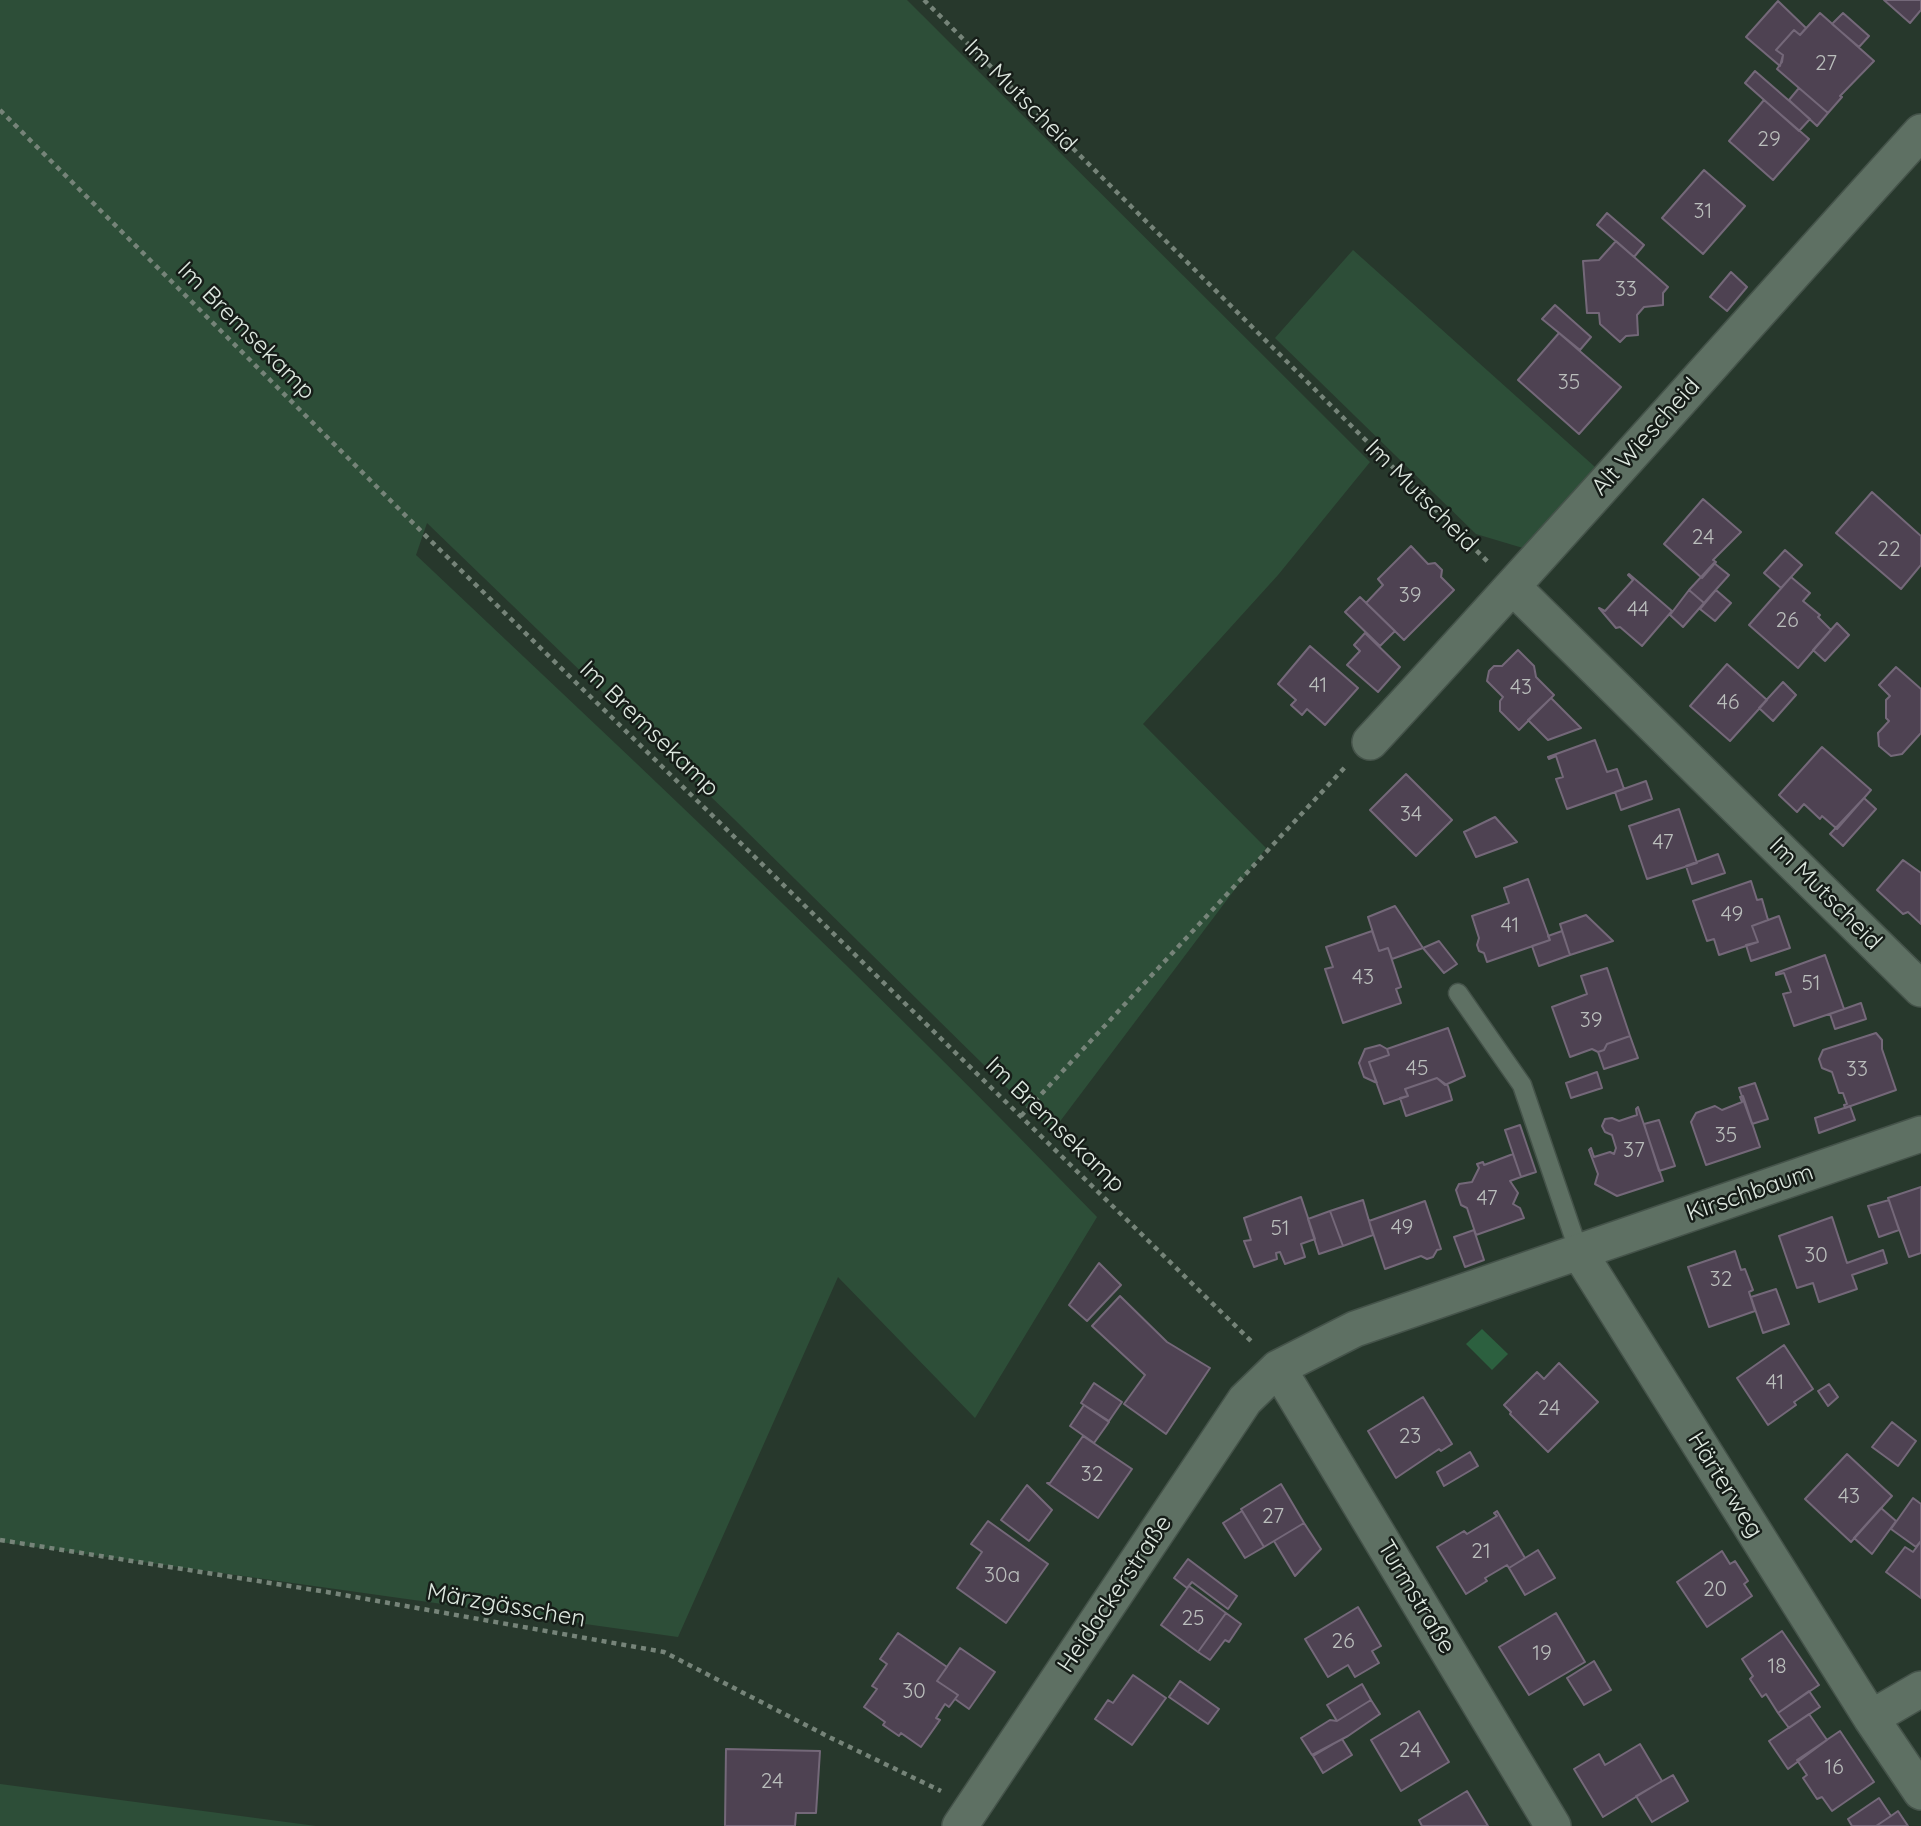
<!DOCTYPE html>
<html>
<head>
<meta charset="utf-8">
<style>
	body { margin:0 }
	canvas { display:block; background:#27382c }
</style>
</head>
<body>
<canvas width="1921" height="1826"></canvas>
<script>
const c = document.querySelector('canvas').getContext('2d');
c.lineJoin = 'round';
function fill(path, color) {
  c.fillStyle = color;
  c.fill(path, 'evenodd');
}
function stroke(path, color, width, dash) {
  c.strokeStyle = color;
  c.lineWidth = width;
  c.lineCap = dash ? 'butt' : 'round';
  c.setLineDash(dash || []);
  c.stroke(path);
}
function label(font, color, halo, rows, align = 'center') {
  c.font = font + ' Quicksand,sans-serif';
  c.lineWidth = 5;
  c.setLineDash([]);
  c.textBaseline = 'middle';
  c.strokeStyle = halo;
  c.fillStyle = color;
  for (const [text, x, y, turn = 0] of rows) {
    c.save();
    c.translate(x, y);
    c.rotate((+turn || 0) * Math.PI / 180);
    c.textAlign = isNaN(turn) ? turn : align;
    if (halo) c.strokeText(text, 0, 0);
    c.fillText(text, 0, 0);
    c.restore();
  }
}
const green = new Path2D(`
	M0,0H907L1370,462L1278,575L1143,724L1266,848L1052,1132L734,819L427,523L416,555C646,772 877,989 1097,1217L975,1418L838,1277L678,1637L0,1542Z
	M1353,250L1595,467L1523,548L1476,534L1275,338Z
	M0,1784L316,1826H0Z`);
const water = new Path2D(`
	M1482,1329L1508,1354L1492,1370L1466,1344Z`);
const building = new Path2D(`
	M1884,0H1921V10L1910,23Z
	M1778,1L1806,28L1800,35L1794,30L1776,50L1783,55L1780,66L1746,37Z
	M1820,13L1874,61L1840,96L1842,97L1828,113L1777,69L1782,62L1783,55L1776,50L1794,30L1800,35Z
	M1843,13L1869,36L1859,47L1832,24Z
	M1755,71L1810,119L1799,131L1745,83Z
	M1799,88L1828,113L1817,126L1789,100Z
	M1764,100L1809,139L1773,180L1729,141Z
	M1704,170L1745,206L1703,254L1662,218Z
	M1607,213L1644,245L1634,257L1597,225Z
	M1616,241L1668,287L1663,293V305L1644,307L1637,315L1638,335L1626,336L1620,342L1600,324L1599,313H1587L1583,261L1599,260Z
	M1731,272L1747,287L1727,311L1710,297Z
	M1555,305L1591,337L1580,350L1542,319Z
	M1559,333L1621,387L1579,434L1518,380Z
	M1872,492L1921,536V565L1901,589L1836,533Z
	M1703,499L1741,532L1713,560L1716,562L1702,578L1664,544Z
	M1411,546L1428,564L1435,563L1442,570L1441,577L1454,590L1404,640L1366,603L1383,585L1378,579Z
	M1785,550L1802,565L1781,588L1764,573Z
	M1714,563L1729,575L1704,603L1689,590Z
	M1629,574L1672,611L1642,646L1620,627L1616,628L1599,608L1605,611L1633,580L1628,575Z
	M1791,577L1810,593L1803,601L1820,615L1818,617L1831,630L1798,668L1749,625Z
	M1689,590L1704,603L1683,627L1670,615Z
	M1716,590L1731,603L1715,621L1700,609Z
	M1360,597L1395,631L1380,646L1345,612Z
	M1837,623L1849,635L1825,661L1813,650Z
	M1365,633L1400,667L1378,692L1347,665L1360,651L1354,645Z
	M1310,646L1358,688L1325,725L1307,709L1302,715L1291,705L1296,700L1278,684Z
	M1518,650L1534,666L1536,677L1554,695L1519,730L1500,711V701L1503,697L1487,681L1489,671L1494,666H1502Z
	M1727,664L1767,700L1730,741L1690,706Z
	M1896,667L1921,689V733L1902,754L1891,756L1879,746L1878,733L1889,721L1886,718V700L1890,696L1879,685Z
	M1783,682L1796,695L1773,721L1759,708Z
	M1551,698L1581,728L1548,740L1528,720Z
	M1595,740L1607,772L1617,769L1624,789L1567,809L1556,779L1563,777L1556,756L1549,759L1548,757Z
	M1822,747L1871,790L1837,829L1822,816L1820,819L1804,804L1797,812L1779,795Z
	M1406,774L1452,820L1416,856L1370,810Z
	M1646,781L1652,799L1621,810L1615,792Z
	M1864,798L1876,809L1843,846L1830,834Z
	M1679,809L1697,863L1647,879L1629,826Z
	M1495,817L1517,842L1476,857L1464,832Z
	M1718,854L1725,873L1692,884L1686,866Z
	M1903,860L1921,873V924L1908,912L1903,914L1877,890Z
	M1528,879L1550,940L1487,962L1484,953L1479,951L1477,945L1479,938L1472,916L1509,903L1504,888Z
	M1751,881L1757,900L1762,899L1768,920L1752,926L1758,942L1719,955L1714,939L1707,941L1693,901Z
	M1395,906L1423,948L1392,959L1388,948L1379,951L1368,917Z
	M1586,915L1613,941L1570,955L1560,924Z
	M1779,916L1790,948L1751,961L1746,945L1758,942L1752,926Z
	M1372,931L1379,951L1388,948L1401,987L1396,989L1401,1003L1343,1023L1325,969L1333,967L1326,947Z
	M1562,931L1570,955L1539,966L1532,946L1550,940L1548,936Z
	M1439,941L1457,964L1444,973L1423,948Z
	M1825,955L1844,1009L1794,1026L1783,994L1791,992L1784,973L1776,975V973Z
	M1607,968L1630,1036L1607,1044L1604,1050L1598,1052L1592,1049L1570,1057L1552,1007L1587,994L1581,976Z
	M1861,1003L1866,1019L1835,1029L1830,1014Z
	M1448,1028L1465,1076L1445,1085L1437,1078L1405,1089L1408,1096L1384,1104L1369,1062L1389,1055L1387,1049Z
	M1876,1033L1882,1040V1049L1896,1090L1845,1108L1844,1105L1847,1104L1843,1093H1839L1832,1072L1822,1068L1819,1059L1823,1050Z
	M1630,1036L1638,1058L1604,1069L1598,1052L1604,1050L1607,1044Z
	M1380,1045L1387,1049L1389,1055L1369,1062L1377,1083L1364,1077L1359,1063L1365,1049Z
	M1597,1072L1602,1088L1571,1098L1566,1083Z
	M1437,1078L1448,1086L1452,1100L1406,1116L1400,1098L1408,1096L1405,1089Z
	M1755,1083L1768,1119L1752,1124L1739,1088Z
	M1743,1096L1760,1147L1706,1165L1691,1122L1696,1113L1715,1106L1722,1110L1742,1102L1740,1097Z
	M1850,1106L1855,1120L1819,1133L1815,1118Z
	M1638,1107L1663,1181L1617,1196L1595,1184L1598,1174L1589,1150L1591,1148L1594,1157L1610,1152L1614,1154L1616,1148L1612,1135L1605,1132L1602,1126L1605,1119L1612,1118L1619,1121L1637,1115L1636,1109Z
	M1659,1120L1675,1166L1659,1171L1644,1124Z
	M1520,1125L1536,1172L1521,1177L1505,1130Z
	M1513,1154L1521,1177L1510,1181L1518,1193L1513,1204L1520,1208L1524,1218L1476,1235L1467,1208L1461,1205L1456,1190L1459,1184L1472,1182L1479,1168L1477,1164L1483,1162L1484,1165Z
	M1921,1187V1253L1909,1257L1888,1198Z
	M1301,1197L1315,1239L1301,1244L1305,1257L1285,1264L1280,1252L1276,1253L1277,1259L1254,1267L1244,1241L1251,1240L1244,1218Z
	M1363,1200L1373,1235L1343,1246L1330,1211Z
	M1889,1200L1899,1230L1879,1237L1868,1206Z
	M1425,1201L1441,1249L1437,1250L1433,1257L1427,1259L1421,1256L1385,1269L1369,1221Z
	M1330,1211L1343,1246L1319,1254L1308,1219Z
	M1832,1217L1847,1263L1883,1250L1887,1263L1852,1275L1857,1289L1819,1302L1813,1283L1797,1288L1779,1236Z
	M1474,1230L1484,1260L1465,1267L1454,1237Z
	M1735,1251L1741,1270L1745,1269L1753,1290L1749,1292L1755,1311L1709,1327L1688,1267Z
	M1099,1263L1121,1285L1087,1321L1069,1305Z
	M1776,1289L1789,1324L1763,1333L1751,1297Z
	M1120,1296L1167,1342L1210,1368L1166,1434L1124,1404L1145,1375L1092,1326Z
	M1784,1345L1813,1389L1794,1402L1796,1405L1768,1425L1737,1378Z
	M1559,1363L1598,1402L1548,1452L1510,1414L1511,1412L1504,1405L1537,1372L1544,1379Z
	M1094,1383L1122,1402L1109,1421L1081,1403Z
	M1829,1384L1838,1397L1828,1406L1818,1391Z
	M1423,1397L1452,1444L1441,1451L1439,1449L1396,1478L1368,1431Z
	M1084,1405L1109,1422L1094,1443L1070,1426Z
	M1892,1422L1916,1441L1898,1466L1872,1447Z
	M1083,1436L1132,1469L1098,1518L1047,1483H1050Z
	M1470,1452L1478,1466L1444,1486L1437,1472Z
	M1847,1454L1892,1496L1851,1542L1805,1499Z
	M1281,1484L1304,1523L1264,1547L1241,1509Z
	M1027,1485L1052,1510L1029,1541L1001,1520Z
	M1913,1498L1921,1504V1541L1916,1547L1891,1529Z
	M1881,1508L1896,1521L1872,1554L1854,1538Z
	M1242,1511L1264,1547L1245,1558L1223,1523Z
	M1497,1511L1525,1558L1509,1568L1507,1565L1485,1578L1487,1581L1466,1594L1437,1547L1464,1531L1467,1534L1497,1516L1494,1513Z
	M988,1521L1048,1564L1006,1623L957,1588L982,1552L971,1544Z
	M1304,1523L1321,1549L1295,1576L1274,1541Z
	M1921,1541V1598L1886,1572L1905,1547L1913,1552Z
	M1538,1550L1555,1578L1525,1595L1509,1568Z
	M1722,1551L1730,1564L1735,1561L1748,1581L1744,1584L1752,1596L1707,1627L1677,1582Z
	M1188,1559L1237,1596L1228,1609L1192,1582L1187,1588L1174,1578Z
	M1189,1586L1226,1613L1198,1652L1161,1625Z
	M1358,1607L1381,1646L1372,1651L1379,1663L1355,1677L1348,1665L1328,1677L1305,1639Z
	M1226,1613L1241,1624L1229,1642L1225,1640L1210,1660L1198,1652Z
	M1556,1613L1585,1662L1529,1695L1499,1647Z
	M1782,1631L1819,1685L1778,1713L1766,1694L1762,1697L1750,1679L1753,1676L1742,1659Z
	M898,1633L947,1667L937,1681L958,1695L949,1707L945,1704L936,1718L940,1720L921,1747L901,1733L899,1736L883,1725L885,1722L864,1707L877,1689L872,1686L887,1664L880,1659Z
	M960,1648L995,1672L969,1709L955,1699L958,1695L937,1681Z
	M1594,1661L1611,1690L1584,1705L1567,1678Z
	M1133,1675L1166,1698L1132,1745L1095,1719L1108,1700L1113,1703Z
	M1180,1681L1219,1709L1208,1724L1169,1697Z
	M1362,1684L1371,1700L1337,1721L1327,1705Z
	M1809,1691L1820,1707L1789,1728L1778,1713Z
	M1371,1700L1380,1714L1348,1736L1312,1755L1301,1738L1330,1720L1337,1721Z
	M1419,1711L1449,1762L1401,1791L1371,1740Z
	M1809,1714L1827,1740L1788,1769L1769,1741Z
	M1840,1731L1874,1782L1832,1811L1822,1797L1817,1799L1803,1778L1807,1775L1797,1760Z
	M1342,1739L1352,1755L1323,1773L1313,1756Z
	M1640,1744L1662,1781L1603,1817L1574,1769L1599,1754L1605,1765Z
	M726,1749L820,1751L816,1813H796L795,1826H725Z
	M1673,1775L1688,1801L1652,1822L1636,1796Z
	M1467,1791L1488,1826H1422L1419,1820Z
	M1879,1798L1891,1816L1876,1826H1852L1848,1819Z
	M1898,1811L1908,1826H1876L1891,1816Z`);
const path = new Path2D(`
	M924,0L1488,562
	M0,110L435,545L1253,1343
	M1021,1116L1347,765
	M0,1540L327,1592L664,1652L829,1737L941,1791`);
const lane = new Path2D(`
	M1458,993L1522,1085L1579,1252`);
const street = new Path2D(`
	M1513,587L1921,989
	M1370,742C1556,541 1737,335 1921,132
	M1579,1252L1871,1718
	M1278,1368L1553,1826
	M1921,1689L1871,1718L1921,1792
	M960,1826L1245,1400L1278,1368L1355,1329L1921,1134`);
const numberNames = [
	["27",1826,64],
	["29",1769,140],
	["31",1703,212],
	["33",1626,290],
	["35",1569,383],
	["24",1703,538],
	["22",1889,550],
	["39",1410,596],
	["44",1638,610],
	["26",1787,621],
	["41",1318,686],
	["43",1521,688],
	["46",1728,703],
	["34",1411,815],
	["47",1663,843],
	["49",1732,915],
	["41",1510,926],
	["43",1363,978],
	["51",1811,984],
	["39",1591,1021],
	["45",1417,1069],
	["33",1857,1070],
	["35",1726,1136],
	["37",1634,1151],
	["47",1487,1199],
	["49",1402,1228],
	["51",1280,1229],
	["30",1816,1256],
	["32",1721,1280],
	["41",1775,1383],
	["24",1549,1409],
	["23",1410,1437],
	["32",1092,1475],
	["43",1849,1497],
	["27",1273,1517],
	["21",1481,1552],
	["30a",1002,1576],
	["20",1715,1590],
	["25",1193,1619],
	["26",1343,1642],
	["19",1542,1654],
	["18",1777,1667],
	["30",914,1692],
	["24",1410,1751],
	["16",1834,1768],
	["24",772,1782]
];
const streetNames = [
	["Im Mutscheid",1020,96,45],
	["Im Bremsekamp",246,331,45],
	["Alt Wiescheid",1646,437,-48],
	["Im Mutscheid",1421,496,45],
	["Im Bremsekamp",649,729,44],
	["Im Mutscheid",1825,894,45],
	["Im Bremsekamp",1055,1125,44],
	["Kirschbaum",1750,1193,-19],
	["Härterweg",1725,1485,58],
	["Heidackerstraße",1115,1594,-56],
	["Turmstraße",1416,1597,59],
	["Märzgässchen",506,1606,10]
];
fill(green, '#2d4e38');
fill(water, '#2c603f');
fill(building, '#4e4252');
stroke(building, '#746879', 2);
stroke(lane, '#45534a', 21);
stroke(street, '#45534a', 38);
stroke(path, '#768479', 4.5, [5, 5]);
stroke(lane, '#5e7063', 18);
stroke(street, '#5e7063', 35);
label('21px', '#babebc', null, numberNames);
label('24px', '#dee8e0', '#161d18', streetNames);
</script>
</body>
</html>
